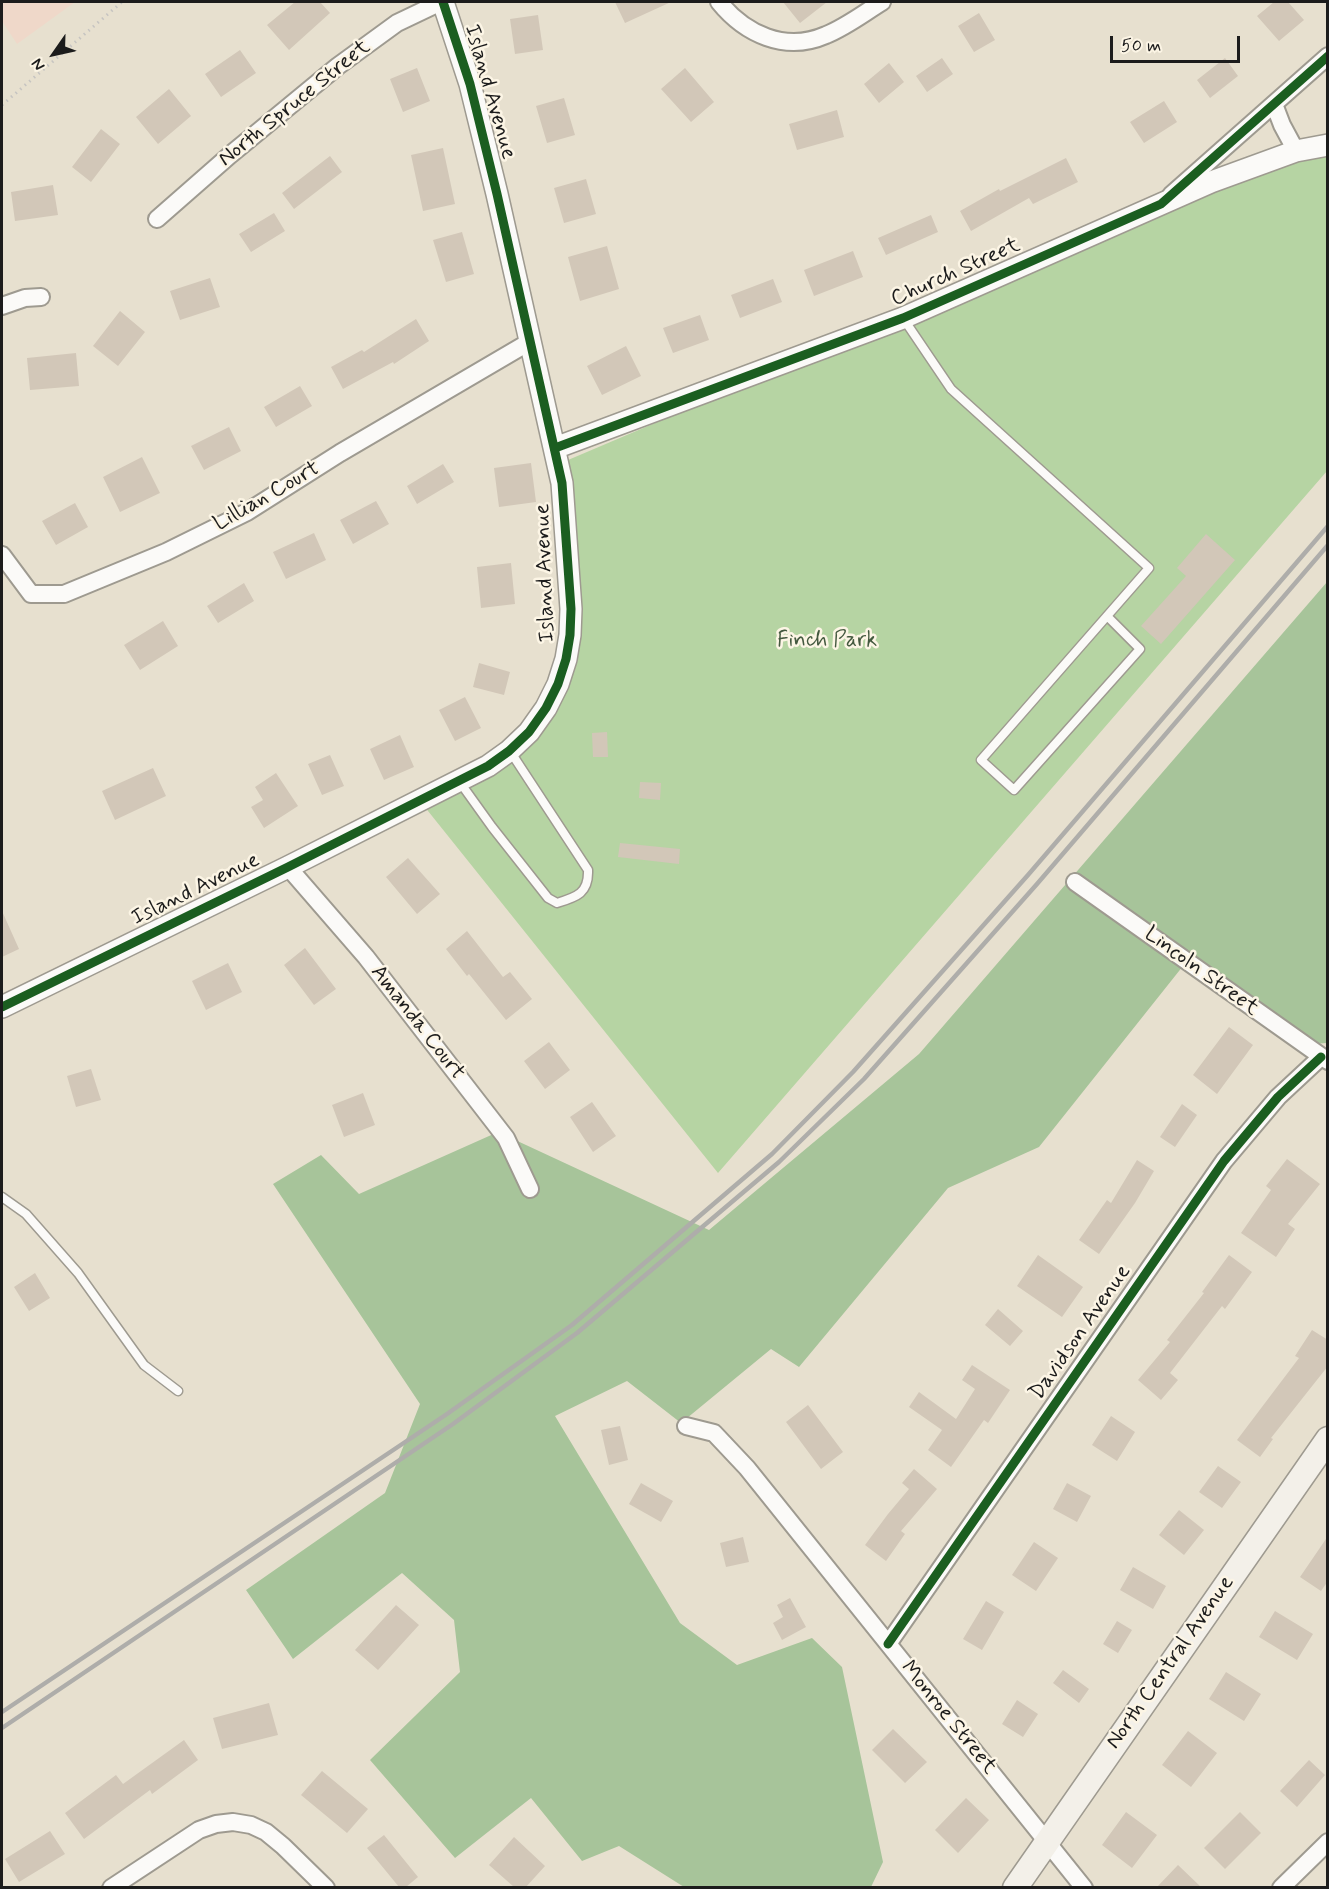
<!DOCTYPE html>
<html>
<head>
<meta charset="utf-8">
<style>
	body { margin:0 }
	#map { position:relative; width:1329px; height:1889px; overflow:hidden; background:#e7e0cf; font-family:Mynerve,sans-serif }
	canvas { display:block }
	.frame { position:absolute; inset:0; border:3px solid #1c1c1c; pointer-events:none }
	.north { position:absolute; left:24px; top:24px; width:60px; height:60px; -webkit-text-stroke:4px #fcf5e5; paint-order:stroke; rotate:236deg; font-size:16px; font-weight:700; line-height:24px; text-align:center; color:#1c1c1c }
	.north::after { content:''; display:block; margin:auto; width:21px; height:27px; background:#1c1c1c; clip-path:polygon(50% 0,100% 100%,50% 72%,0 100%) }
	.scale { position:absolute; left:1110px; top:36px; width:130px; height:27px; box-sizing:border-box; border:3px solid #1c1c1c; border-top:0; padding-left:8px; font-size:18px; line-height:21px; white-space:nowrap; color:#1c1c1c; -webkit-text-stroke:4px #fcf5e5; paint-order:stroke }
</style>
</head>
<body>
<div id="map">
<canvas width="1329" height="1889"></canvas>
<div class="frame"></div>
<div class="north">N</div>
<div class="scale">50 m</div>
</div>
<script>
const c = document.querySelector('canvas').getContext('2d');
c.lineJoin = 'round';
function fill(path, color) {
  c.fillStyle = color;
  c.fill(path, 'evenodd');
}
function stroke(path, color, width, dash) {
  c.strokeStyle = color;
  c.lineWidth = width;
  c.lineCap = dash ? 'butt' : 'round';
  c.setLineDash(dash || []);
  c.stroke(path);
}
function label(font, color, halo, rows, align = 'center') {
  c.font = font + ' Mynerve,sans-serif';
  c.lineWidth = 5;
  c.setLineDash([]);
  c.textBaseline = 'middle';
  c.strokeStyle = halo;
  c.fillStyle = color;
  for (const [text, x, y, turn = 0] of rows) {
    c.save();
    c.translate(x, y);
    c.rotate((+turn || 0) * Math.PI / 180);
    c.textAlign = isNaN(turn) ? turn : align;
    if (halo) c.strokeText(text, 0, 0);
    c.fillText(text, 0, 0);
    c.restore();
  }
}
const built = new Path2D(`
	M2,2H75L17,44L2,21Z`);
const green = new Path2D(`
	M1327,142V471L718,1173L424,806L494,764L561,668V463L1302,148Z`);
const forest = new Path2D(`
	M1327,582V1043L1297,1045L1183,966L1039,1147L948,1188L799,1367L771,1349L681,1423L627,1381L555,1416L680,1623L737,1665L812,1638L842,1667L883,1862L871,1887H684L619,1846L582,1861L531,1798L455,1858L370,1760L460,1672L454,1620L402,1573L293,1659L246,1590L385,1493L420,1404L273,1184L321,1155L359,1194L498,1132L709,1230L919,1054Z`);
const building = new Path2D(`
	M295,2H320L330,13L289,50L267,25Z
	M615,2H671L625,23Z
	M783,2H827L800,23Z
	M1274,2H1288L1304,20L1279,41L1257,16Z
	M979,13L995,40L974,52L958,26Z
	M538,15L543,50L515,54L510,19Z
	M240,50L256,73L221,97L205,74Z
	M942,58L953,74L927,92L916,76Z
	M1225,58L1238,76L1210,98L1197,80Z
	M889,63L904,82L879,103L864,84Z
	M417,68L430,101L403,112L390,79Z
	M685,68L714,102L691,122L661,89Z
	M169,89L191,116L158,144L136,117Z
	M564,98L575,135L547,143L536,106Z
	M1164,101L1177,122L1144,143L1130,122Z
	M837,110L844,137L797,150L789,124Z
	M101,129L120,144L91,182L72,167Z
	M443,148L455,204L423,211L411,155Z
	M330,156L342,172L294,209L282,193Z
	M1066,158L1078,182L1033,204L1029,198L971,231L960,211L999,189L1000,191Z
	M586,179L596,214L564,223L554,188Z
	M53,185L58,215L15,221L11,192Z
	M274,213L285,231L251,252L239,234Z
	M931,215L938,232L886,255L878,238Z
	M462,232L474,274L446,282L433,240Z
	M607,246L619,289L580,301L568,257Z
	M853,251L863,277L814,296L804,270Z
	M210,278L220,307L180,320L170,291Z
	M773,279L782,302L740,318L731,295Z
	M120,311L145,332L118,366L93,346Z
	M700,315L709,340L673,353L663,328Z
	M416,319L429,341L394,364L393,362L343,389L331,367L362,350L364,352Z
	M626,346L641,376L602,395L587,366Z
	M76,353L79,386L30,390L27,358Z
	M300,386L312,406L276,427L264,407Z
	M229,427L241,451L204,470L191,446Z
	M142,457L160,493L120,512L103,477Z
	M531,463L536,502L499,507L494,468Z
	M443,464L454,482L417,504L407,486Z
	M376,501L389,524L353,544L340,520Z
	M75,503L88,527L56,545L42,521Z
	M314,533L326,560L286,579L273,552Z
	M1206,534L1235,560L1161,644L1141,626L1186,576L1177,568Z
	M511,563L515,604L481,608L477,567Z
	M244,583L254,601L218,623L207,606Z
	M163,621L178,646L140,670L124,645Z
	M479,663L510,672L504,695L473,687Z
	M465,697L481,728L455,741L439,710Z
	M607,732L608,757H593L592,733Z
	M400,735L414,767L384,780L370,749Z
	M330,755L344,786L322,795L308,764Z
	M153,768L166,796L115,820L102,791Z
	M276,773L298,806L264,828L251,807L263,800L255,787Z
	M640,782L661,783L660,800L639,798Z
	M620,843L680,849L679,864L618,857Z
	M408,858L440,894L417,914L386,877Z
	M2,911L19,949L2,957Z
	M467,931L503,977L510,972L532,999L506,1020L469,974L467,976L446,949Z
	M305,948L336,989L314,1005L284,965Z
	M228,963L242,992L206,1010L192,981Z
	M1229,1027L1253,1045L1217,1094L1193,1075Z
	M549,1042L570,1070L545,1089L524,1061Z
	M91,1069L101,1100L76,1107L67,1076Z
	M363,1093L375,1125L344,1137L332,1105Z
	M592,1102L616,1136L593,1152L570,1117Z
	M1182,1104L1197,1115L1175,1147L1160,1137Z
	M1287,1159L1320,1184L1288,1224L1295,1229L1276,1257L1241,1233L1271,1190L1266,1186Z
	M1137,1160L1154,1171L1135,1203L1099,1254L1079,1240L1107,1200L1111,1203Z
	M1038,1255L1083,1287L1062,1317L1017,1286Z
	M1229,1255L1252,1272L1225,1309L1222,1306L1170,1373L1178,1380L1161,1400L1138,1380L1170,1342L1167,1340L1204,1293L1202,1292Z
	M35,1273L50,1298L29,1311L14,1287Z
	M998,1309L1023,1331L1010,1346L985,1325Z
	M1312,1330L1328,1340V1366L1271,1438L1273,1439L1260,1457L1237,1440L1299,1358L1295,1356Z
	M972,1365L1010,1390L988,1423L984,1420L951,1467L928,1450L942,1430L909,1407L919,1392L956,1419L975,1389L962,1380Z
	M808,1405L843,1452L821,1469L786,1422Z
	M1111,1416L1135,1432L1117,1461L1092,1445Z
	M620,1426L628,1460L609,1465L601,1430Z
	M1218,1466L1241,1482L1222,1508L1199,1492Z
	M914,1469L937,1489L901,1531L905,1534L886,1561L865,1545L888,1514L909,1489L902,1483Z
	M641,1483L673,1501L661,1522L629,1504Z
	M1067,1483L1091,1496L1077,1522L1053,1509Z
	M1179,1510L1204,1530L1184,1555L1159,1535Z
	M1328,1536V1581L1321,1591L1300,1577Z
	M743,1537L749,1562L726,1567L720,1543Z
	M1034,1542L1058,1558L1036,1591L1012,1575Z
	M1133,1567L1166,1586L1153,1609L1120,1590Z
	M790,1598L806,1627L782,1640L773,1623L783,1617L777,1605Z
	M986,1601L1004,1612L982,1650L963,1639Z
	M396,1605L419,1625L378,1670L355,1650Z
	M1275,1611L1313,1634L1297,1660L1259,1637Z
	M1117,1621L1132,1630L1118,1653L1103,1644Z
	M1063,1670L1089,1689L1079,1703L1053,1683Z
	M1226,1672L1261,1694L1244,1721L1209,1699Z
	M1017,1700L1038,1714L1023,1737L1002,1724Z
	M269,1703L278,1735L222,1749L213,1718Z
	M893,1729L927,1762L905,1783L872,1750Z
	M1188,1731L1217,1753L1191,1787L1162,1765Z
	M184,1740L198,1760L152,1794L150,1790L84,1839L65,1813L116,1775L123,1784Z
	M1309,1760L1325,1775L1297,1807L1280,1791Z
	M322,1771L368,1809L347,1833L301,1795Z
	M966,1798L989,1820L958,1853L935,1830Z
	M1126,1812L1157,1835L1132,1868L1102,1845Z
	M1240,1812L1261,1833L1225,1869L1204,1848Z
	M50,1831L65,1854L19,1882L5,1859Z
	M384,1835L418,1877L406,1887H399L367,1848Z
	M514,1837L545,1866L526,1887H514L489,1865Z
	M1178,1865L1201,1887H1157Z`);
const path = new Path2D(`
	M2,105L122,2`);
const service = new Path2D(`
	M903,318L951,389L1149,568L981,760L1014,790L1140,649L1107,616
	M459,781L492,827L548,898L557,903C577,897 589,893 588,870L510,751
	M2,1197L26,1214L78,1273L144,1365L178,1391`);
const minor = new Path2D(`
	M719,2C745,34 785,53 826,35C846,27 864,13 882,2
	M1274,104L1282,125L1296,151
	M1171,195L1328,56
	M157,219L230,155L338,66L397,23L441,2
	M2,306L25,298L41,297
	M2,555L31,594H64L166,552L247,512L340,453L531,341
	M288,867L366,957L506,1138L530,1189
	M1075,882L1328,1061
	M686,1426L714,1433L747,1468L1084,1888
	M888,1644L1224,1161L1278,1097L1321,1057
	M111,1888L199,1830L216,1824L233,1822L251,1825L266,1832L283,1846L326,1888
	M1281,1888L1328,1842`);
const tertiary = new Path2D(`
	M555,448L903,318L1211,182L1296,151L1328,145
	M2,1007L288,867L488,766L509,751L529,732L546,708L558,684L566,659L570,635L571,609L562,483L497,194L470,84L443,2`);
const secondary = new Path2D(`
	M1015,1888L1328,1439`);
const rail = new Path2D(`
	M2,1712L447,1414L572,1325L772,1154L853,1072L1028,875L1328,526
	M2,1728L453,1424L577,1333L779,1162L864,1079L1037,884L1328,545`);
const cycleway = new Path2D(`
	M555,448L903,318L1161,204L1328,56
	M2,1007L288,867L488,766L509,751L529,732L546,708L558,684L566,659L570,635L571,609L562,483L497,194L470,84L443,2
	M888,1644L1224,1161L1278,1097L1321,1057`);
const streetNames = [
	["Island Avenue",489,92,74],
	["North Spruce Street",295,104,-39],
	["Church Street",956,273,-24],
	["Lillian Court",267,497,-30],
	["Island Avenue",546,573,-92],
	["Island Avenue",196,890,-26],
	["Lincoln Street",1201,972,36],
	["Amanda Court",417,1023,52],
	["Davidson Avenue",1081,1333,-55],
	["North Central Avenue",1171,1663,-55],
	["Monroe Street",948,1718,51]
];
const parkNames = [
	["Finch Park",827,641]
];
fill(built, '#efd8c9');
fill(green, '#b6d4a3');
fill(forest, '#a7c49a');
fill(building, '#d2c7b8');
stroke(service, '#9e9a90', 11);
stroke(minor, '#9e9a90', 20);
stroke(tertiary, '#9e9a90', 24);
stroke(secondary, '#9e9a90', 27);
stroke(path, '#c6c4c1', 3, [1.5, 4.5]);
stroke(service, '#fbfaf8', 8);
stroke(minor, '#fbfaf8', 16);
stroke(tertiary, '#fbfaf8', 21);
stroke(secondary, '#f3f0e9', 24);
stroke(rail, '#aeadaa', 4.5);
stroke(cycleway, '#1b5e20', 9);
label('22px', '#1c1c1c', '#fcf5e5', streetNames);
label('22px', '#44593f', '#fcf5e5', parkNames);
</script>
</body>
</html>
